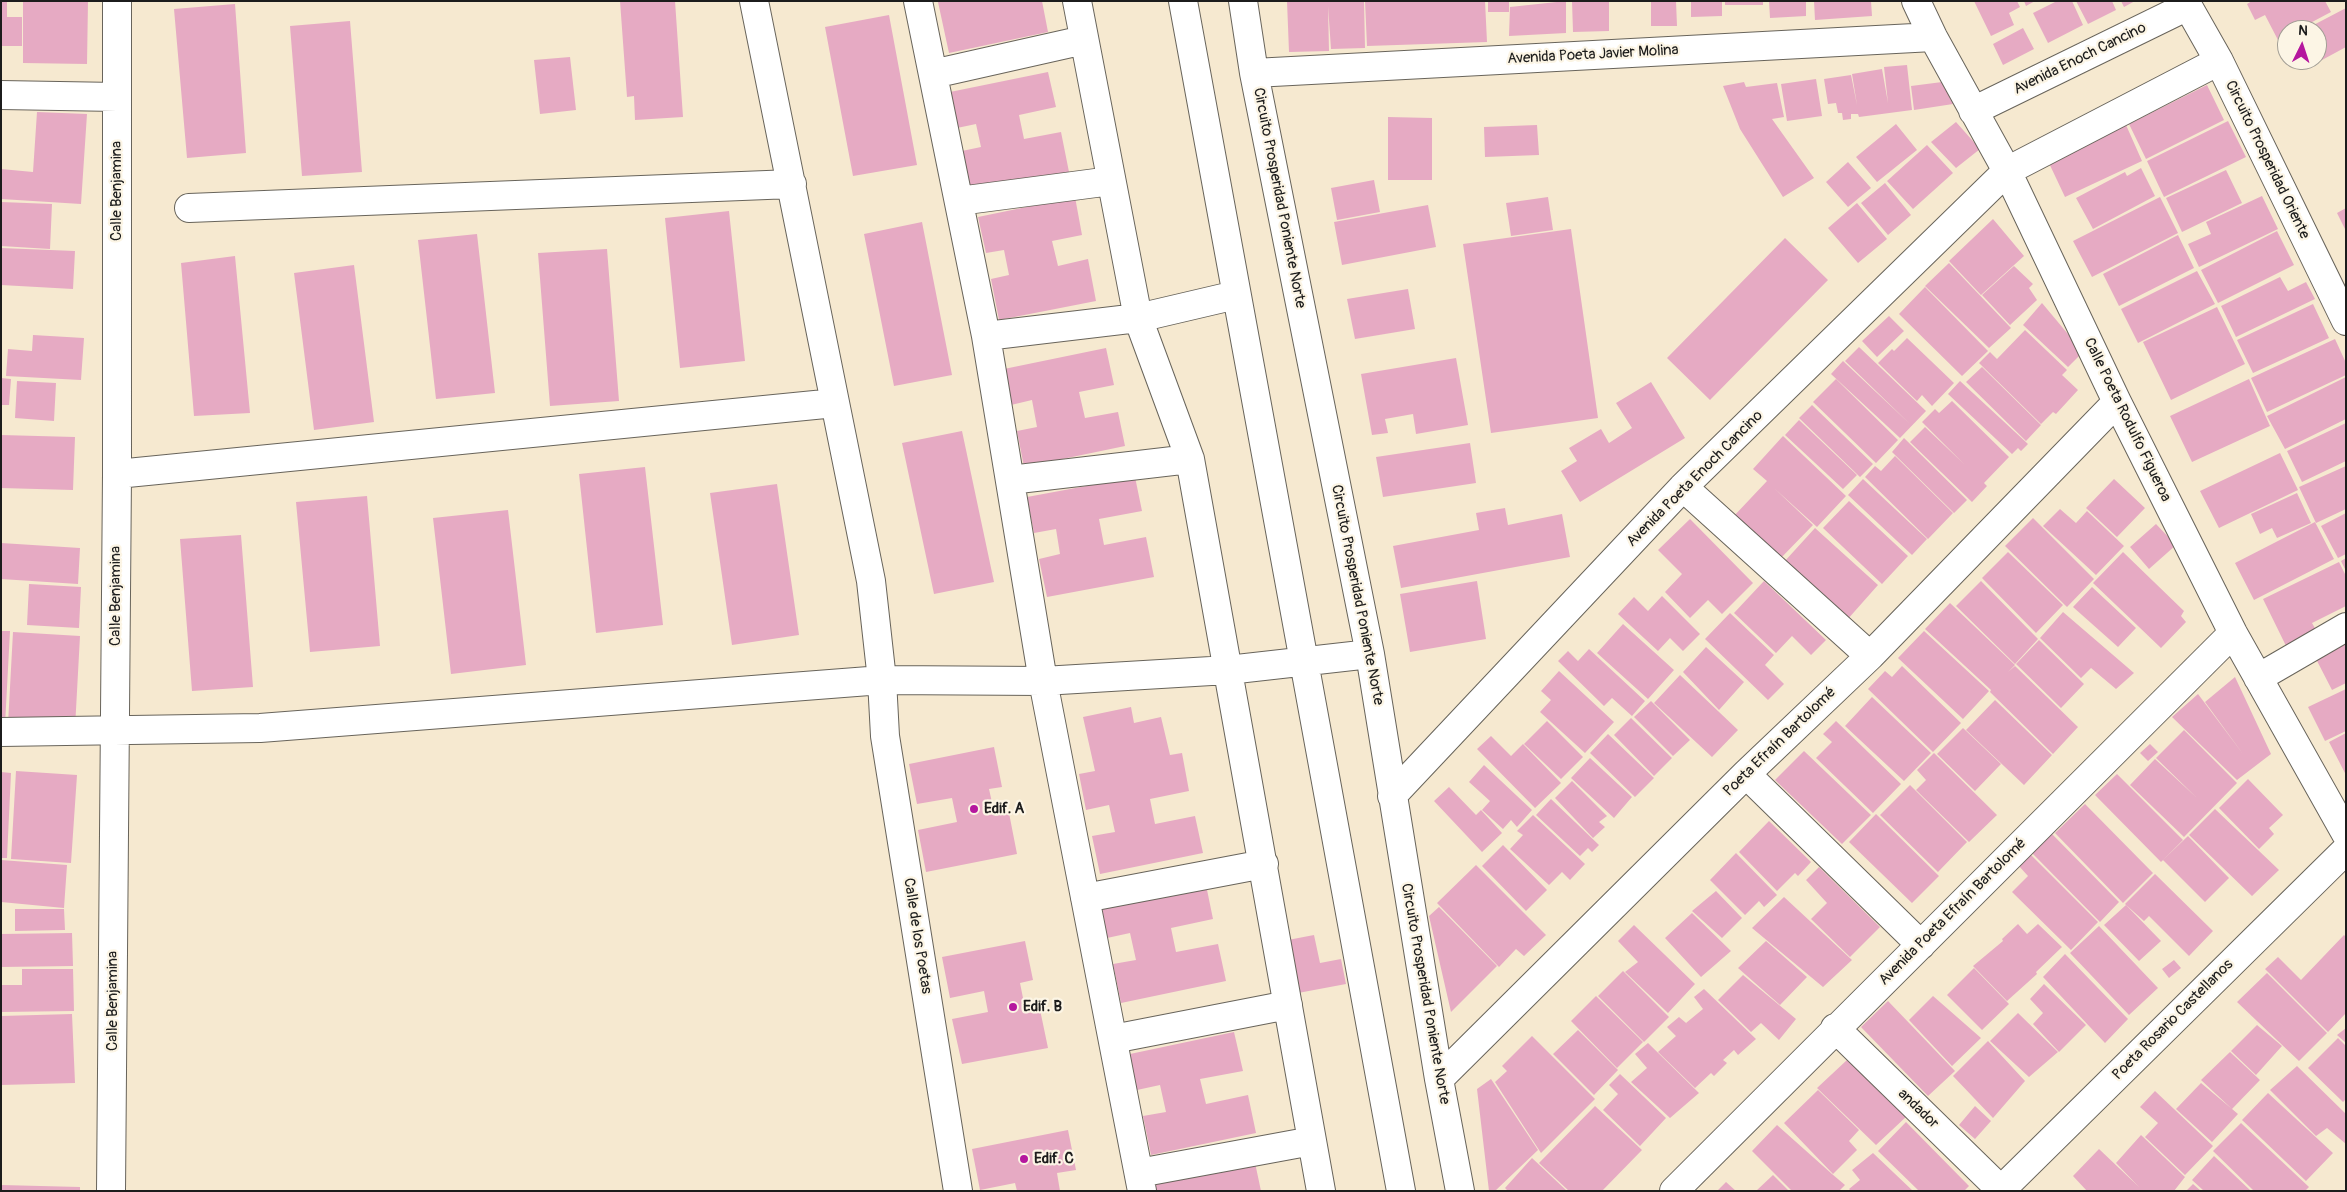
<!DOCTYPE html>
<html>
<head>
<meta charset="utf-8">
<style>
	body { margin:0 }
	#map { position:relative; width:2347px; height:1192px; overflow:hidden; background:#f6e9d0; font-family:Pangolin,sans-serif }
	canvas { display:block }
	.frame { position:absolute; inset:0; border:2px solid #1c1c1c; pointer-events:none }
	.north { position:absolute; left:2277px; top:20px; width:50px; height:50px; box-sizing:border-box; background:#fcf5e5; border:1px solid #a29e95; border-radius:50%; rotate:4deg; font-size:14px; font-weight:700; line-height:20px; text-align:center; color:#1c1c1c }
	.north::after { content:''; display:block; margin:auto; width:18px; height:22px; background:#b5179e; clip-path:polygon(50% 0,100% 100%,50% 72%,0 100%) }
</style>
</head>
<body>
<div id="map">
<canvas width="2347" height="1192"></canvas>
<div class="frame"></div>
<div class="north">N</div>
</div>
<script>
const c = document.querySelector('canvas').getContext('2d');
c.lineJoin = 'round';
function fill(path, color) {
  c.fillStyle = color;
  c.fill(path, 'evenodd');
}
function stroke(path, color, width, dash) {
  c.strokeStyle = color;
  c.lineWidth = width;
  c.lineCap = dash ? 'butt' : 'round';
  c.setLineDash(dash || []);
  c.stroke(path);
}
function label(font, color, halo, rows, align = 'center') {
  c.font = font + ' Pangolin,sans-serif';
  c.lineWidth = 4.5;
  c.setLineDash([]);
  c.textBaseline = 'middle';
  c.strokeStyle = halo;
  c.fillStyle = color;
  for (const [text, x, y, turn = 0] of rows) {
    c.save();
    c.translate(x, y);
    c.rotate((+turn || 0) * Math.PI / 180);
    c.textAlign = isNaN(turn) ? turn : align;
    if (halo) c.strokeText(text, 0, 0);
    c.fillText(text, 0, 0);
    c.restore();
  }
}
const building = new Path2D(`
	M1,1H7V17H22V46H1Z
	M23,1H88L87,64L23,63Z
	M620,1H675L683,117L635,120L634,96L627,97Z
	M943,1H1042L1048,32L949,53L938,2Z
	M1287,1H1364L1365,48L1331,49L1328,6L1329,51L1289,52Z
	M1365,1H1485L1487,42L1367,46Z
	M1488,1H1509V12H1488Z
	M1566,1V33L1509,36L1510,7Z
	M1572,1H1609V31L1573,32Z
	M1651,1H1676L1677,26H1651Z
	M1691,1H1722V16L1691,17Z
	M1725,1H1763V5H1725Z
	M1769,1H1806V16L1770,18Z
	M1814,1H1871L1872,16L1815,20Z
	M1974,1H2017L2020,7L2009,13L2014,25L1991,36Z
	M2024,1H2035L2026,6Z
	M2057,1H2072L2083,25L2048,43L2033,13Z
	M2076,1H2112L2116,10L2088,24Z
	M2121,1H2135L2124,7Z
	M2252,1H2325L2331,12L2297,30H2287V35L2278,40L2265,15L2255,20L2247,4Z
	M235,4L246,153L187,158L174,9Z
	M2346,8V47L2322,60L2317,50V30H2304Z
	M889,15L917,165L853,176L825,27Z
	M350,21L362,172L302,176L290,26Z
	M2023,28L2034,49L2003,65L1993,44Z
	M570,57L576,110L540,114L534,60Z
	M1907,65L1912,110L1859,117L1858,114H1851V119L1843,120L1842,113H1838L1836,103L1828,104L1824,79L1851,75L1857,105L1852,74L1882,69L1888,103L1884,67Z
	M1048,72L1056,107L1019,115L1024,139L1061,132L1069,172L970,191L962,151L981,147L976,124L957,128L950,92Z
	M1816,79L1822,116L1787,121L1781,84Z
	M1950,81L1953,104L1914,110L1911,86Z
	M1744,82L1746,87L1777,83L1784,117L1772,119L1814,178L1783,197L1740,129L1723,86Z
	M2207,85L2224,120L2146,159L2129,124Z
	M37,112L87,114L81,204L1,199V169L33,172Z
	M1388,117L1432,118V180H1388Z
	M2228,121L2246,157L2164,197L2147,161Z
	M1956,122L1980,149L1956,168L1931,142Z
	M1896,124L1917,150L1877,182L1856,157Z
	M1537,125L1539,155L1485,157L1484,127Z
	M2126,125L2142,161L2065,197L2048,161Z
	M1927,145L1953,173L1913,209L1887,181Z
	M1848,162L1871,188L1848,207L1826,182Z
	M2141,168L2155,196L2093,229L2076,198L2125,172L2127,176Z
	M2226,170L2242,203L2182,232L2166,198Z
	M1374,180L1380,212L1337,220L1331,188Z
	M1885,183L1911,215L1888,235L1861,203Z
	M2262,196L2278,229L2199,267L2188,244L2211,234L2206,222Z
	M1075,197L1082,235L1052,241L1058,266L1088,259L1096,301L999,320L991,279L1009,275L1004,250L986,253L978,217Z
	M1548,197L1553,230L1511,236L1506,203Z
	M2160,197L2178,233L2092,277L2073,241Z
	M1,202L52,204L50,249L1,246Z
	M1857,203L1887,239L1858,263L1828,228Z
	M1428,205L1436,247L1342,265L1334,222Z
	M2346,208V231L2337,213Z
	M729,211L745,361L680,368L665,218Z
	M1993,219L2024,256L1981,295L1949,261Z
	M922,222L952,375L894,386L864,234Z
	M1571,229L1598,418L1491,433L1463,244Z
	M2277,231L2294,265L2218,303L2201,270Z
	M477,234L495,393L436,399L418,240Z
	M2178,235L2194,268L2119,306L2103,274Z
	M1785,238L1828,280L1710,400L1667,358Z
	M1,248L75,251L73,289L1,285Z
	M607,249L619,401L550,406L538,253Z
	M235,256L250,413L194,416L181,263Z
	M1949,263L2011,328L1989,348L1925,286Z
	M354,265L374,422L314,430L294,273Z
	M2014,266L2033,284L2029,288L2037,300L2010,325L1982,295Z
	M2197,271L2215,304L2138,343L2121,309Z
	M2280,277L2288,291L2306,282L2315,299L2236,337L2221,306Z
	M1925,287L1988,351L1962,376L1899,314Z
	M1408,289L1415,329L1355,339L1347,299Z
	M2042,303L2083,352L2068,367L2023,325Z
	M2313,304L2329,338L2253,373L2237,340Z
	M2217,307L2245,364L2171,400L2143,342Z
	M1889,316L1904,331L1877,357L1862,341Z
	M2025,330L2067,370L2062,375L2078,390L2056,414L2053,412L2041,424L1979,363L1990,352L1997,359Z
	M33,335L84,338L81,380L6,376L8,349L32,351Z
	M1907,338L1954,383L1932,406L1922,395L1917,401L1878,363L1892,349L1894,351Z
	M2335,339L2346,363V375L2267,412L2251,378Z
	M1859,347L1926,411L1900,438L1831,374L1843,361L1910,424L1845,361Z
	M1106,348L1114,385L1079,392L1085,418L1118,412L1125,446L1024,467L1017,431L1037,427L1032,400L1011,405L1004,369Z
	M1456,358L1468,425L1416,434L1413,414L1385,419L1388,433L1372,435L1361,374Z
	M1982,367L2041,425L2026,441L1966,382Z
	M2346,377V419L2285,449L2267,416Z
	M1,378L11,379L9,405H1Z
	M1836,379L1898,440L1876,463L1813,402Z
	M2249,379L2270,426L2192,462L2170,416Z
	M17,381L56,383L54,421L15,418Z
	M1960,381L2028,444L2021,451L2018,448L2012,454L1948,394Z
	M1651,382L1685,438L1580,502L1561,471L1577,461L1569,448L1601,429L1609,443L1632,428L1616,403Z
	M1952,401L2009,457L1984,483L1987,486L1972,502L1910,442L1925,427L1964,464L1922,422L1935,409L1939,413Z
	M1812,405L1873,464L1860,477L1799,418Z
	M1799,420L1857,475L1843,489L1785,435Z
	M2346,423V461L2302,482L2287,451Z
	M962,431L994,582L934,594L902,443Z
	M1,435L75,437L73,490L1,488Z
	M1783,436L1846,496L1817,527L1774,488L1813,525L1778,561L1733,517L1767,481L1753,469Z
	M1904,438L1967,500L1954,513L1892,452Z
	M1470,443L1476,483L1383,497L1376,457Z
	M2280,453L2298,490L2219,528L2200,491Z
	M1895,456L1953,513L1928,539L1865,477L1875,466L1881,471Z
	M2346,466V509L2316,523L2299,487Z
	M645,467L663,625L596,633L579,474Z
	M1135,477L1142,511L1099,519L1104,545L1146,537L1154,577L1047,597L1039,559L1060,554L1056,529L1034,533L1027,497Z
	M1863,479L1927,539L1912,555L1848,495Z
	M2114,479L2145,508L2117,537L2086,508Z
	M777,484L799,635L732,645L710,493Z
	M2297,493L2311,523L2277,538L2272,528L2260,534L2251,514Z
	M367,496L380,646L310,652L296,502Z
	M1849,501L1908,556L1882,584L1823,528Z
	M1505,508L1508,525L1562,514L1570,557L1401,588L1393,546L1479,530L1476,513Z
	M2060,509L2076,523L2087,511L2124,546L2096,575L2043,526Z
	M508,510L526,665L451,674L433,518Z
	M2346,513V554L2338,558L2321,526Z
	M2033,518L2094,579L2067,607L2005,546Z
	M1690,519L1753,583L1722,614L1708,600L1690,618L1665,592L1682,574L1658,550Z
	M2315,522L2334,559L2254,600L2235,563Z
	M2156,524L2176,545L2149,569L2130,547Z
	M1815,528L1878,585L1847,620L1784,562Z
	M241,535L253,687L192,691L180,539Z
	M1,543L80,548L78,584L1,579Z
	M2008,552L2063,605L2036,633L1982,578Z
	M2123,552L2184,611L2181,616L2186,622L2161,648L2093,583Z
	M2346,558V571L2341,561Z
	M2339,562L2346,576V606L2312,623L2320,637L2289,652L2263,599Z
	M1477,581L1486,639L1410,652L1400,594Z
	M1764,581L1826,640L1811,655L1792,636L1776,653L1734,613Z
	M1981,581L2038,639L2015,664L1956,606Z
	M29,584L81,587L79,628L27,625Z
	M2092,587L2136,628L2118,647L2073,607Z
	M1662,596L1700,634L1683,651L1670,638L1658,651L1618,614L1634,597L1648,611Z
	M1950,603L2015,665L2008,672L2015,666L2078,727L2053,754L1990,692L1991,690L1925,629Z
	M2063,612L2134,673L2116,689L2091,668L2081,678L2040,638Z
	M1730,613L1774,655L1765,665L1784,684L1768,700L1705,639Z
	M1623,624L1674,670L1648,699L1597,653Z
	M1,631H10L5,725H1Z
	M1924,631L1989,691L1963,719L1898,658Z
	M13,632L80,636L75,728L8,724Z
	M2039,640L2084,684L2061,708L2016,664Z
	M2346,642V683L2332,690L2315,657Z
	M1706,647L1744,682L1719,710L1683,672Z
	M1589,649L1645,701L1632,716L1612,698L1604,706L1558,661L1568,651L1578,661Z
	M1902,666L1961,723L1933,752L1868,689L1885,671L1892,677Z
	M1559,671L1614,722L1585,753L1540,712L1551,700L1541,691Z
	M1680,675L1738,730L1712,757L1654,703Z
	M2235,677L2271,754L2237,780L2172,717L2198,694L2243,754L2205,702Z
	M2346,689V731L2325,741L2308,707Z
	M1872,697L1931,753L1904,781L1845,726Z
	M1995,700L2052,755L2024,785L1966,730Z
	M1651,701L1690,740L1673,756L1634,717Z
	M1131,707L1134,723L1161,717L1170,755L1182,753L1189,791L1150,799L1155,824L1195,816L1203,853L1100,874L1092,836L1115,832L1109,805L1086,810L1079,774L1095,771L1083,717Z
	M1631,718L1672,758L1654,776L1614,735Z
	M1547,721L1583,757L1561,779L1524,744Z
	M1836,721L1901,784L1873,813L1816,758L1832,742L1823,734Z
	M1963,728L2001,764L1975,791L1937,754Z
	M2184,730L2237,783L2184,837L2130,785L2155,759L2197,798L2156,758Z
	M2346,733V775L2329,742Z
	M1608,734L1654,778L1635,797L1590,753Z
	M1491,736L1511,756L1523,744L1561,783L1535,808L1477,749Z
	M2150,744L2158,752L2148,761L2140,753Z
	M994,747L1002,787L989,789L995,816L1009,813L1017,854L926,872L918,830L957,822L952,798L917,804L909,764Z
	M1804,751L1871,815L1842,844L1775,780Z
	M1934,753L1997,815L1969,842L1916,790L1926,780L1917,770Z
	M1590,758L1632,797L1614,818L1571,778Z
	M1484,765L1532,810L1517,827L1511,820L1503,829L1482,810L1490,801L1469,782Z
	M16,771L77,775L71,863L11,859Z
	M1,772L11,773L7,858H1Z
	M2117,774L2183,840L2161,862L2095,795Z
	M2248,779L2283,815L2269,828L2274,834L2259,849L2219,808Z
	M1572,781L1607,816L1599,822L1605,827L1593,838L1555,798Z
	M1910,785L1967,842L1938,872L1880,815Z
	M1449,787L1476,815L1481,810L1502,833L1482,852L1434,801Z
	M1551,799L1599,845L1592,852L1588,848L1580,856L1536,815Z
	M2085,804L2153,873L2123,903L2055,833Z
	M2215,809L2279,870L2252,896L2189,835Z
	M1876,814L1939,876L1912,903L1849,842Z
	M1533,815L1585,864L1570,880L1562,872L1549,885L1510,849L1523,835L1517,831Z
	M1769,821L1811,862L1798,876L1795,873L1777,891L1739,852Z
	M2052,834L2119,902L2100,922L2032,853Z
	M2188,836L2229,878L2205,902L2163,860Z
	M1503,845L1547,890L1526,911L1482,866Z
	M1736,853L1777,895L1764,907L1759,901L1745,915L1710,880Z
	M2030,854L2098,922L2071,950L2012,892L2028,876L2018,865Z
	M1,860L67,865L64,908L1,902Z
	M1476,865L1546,935L1524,956L1516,949L1499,967L1437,903Z
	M1819,867L1880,927L1850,957L1811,919L1827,903L1806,880Z
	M2155,874L2213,931L2189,956L2149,916L2144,921L2125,904Z
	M1205,880L1213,919L1171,928L1176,952L1218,944L1226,981L1121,1003L1113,964L1136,960L1130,933L1107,938L1099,902Z
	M1716,891L1742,918L1722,938L1692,911Z
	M1784,897L1852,960L1823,987L1752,928Z
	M2126,905L2161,941L2139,961L2104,925Z
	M1439,907L1497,966L1451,1012L1429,916Z
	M15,909H64L65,930L15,931Z
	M1692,913L1731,951L1701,977L1665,938Z
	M2018,924L2027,934L2038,924L2062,947L2036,972L2037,974L2007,1001L1973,966L2003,941L2002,939Z
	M1634,925L1695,984L1668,1013L1625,972L1638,962L1618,941Z
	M2099,926L2158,988L2129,1015L2070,953Z
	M72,933L73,966L1,967V934Z
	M1314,935L1320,963L1341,959L1346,984L1298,993L1288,940Z
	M2344,935L2346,937V1013L2328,1032L2265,969L2278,957L2301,980Z
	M1025,941L1033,980L1020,983L1024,1003L1038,1000L1048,1048L962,1064L952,1019L988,1012L984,991L950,998L942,957Z
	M1766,941L1807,977L1780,1005L1738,968Z
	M2065,954L2128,1019L2105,1043L2043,977Z
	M2174,960L2181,968L2169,978L2162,969Z
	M1974,968L2009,1004L1982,1030L1947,995Z
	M22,969H73L74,1011L1,1012V985H22Z
	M1623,971L1669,1017L1644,1042L1598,996Z
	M2267,973L2327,1033L2299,1061L2237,1002Z
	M1743,975L1796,1019L1779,1040L1761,1023L1751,1032L1718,1000Z
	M2044,984L2086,1025L2059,1052L2033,1024L2043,1013L2030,999Z
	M1704,989L1756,1039L1738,1055L1734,1050L1723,1060L1727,1063L1714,1076L1711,1073L1695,1088L1658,1052L1676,1036L1667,1027L1679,1017L1692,1028L1686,1023L1703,1009L1694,997Z
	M1596,996L1643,1042L1617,1068L1571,1021Z
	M1933,996L1981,1038L1952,1066L1909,1020Z
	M1888,1001L1955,1071L1928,1096L1861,1027Z
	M2018,1013L2058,1052L2029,1077L1990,1041Z
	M72,1014L75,1083L1,1085V1016Z
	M2257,1025L2282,1046L2256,1075L2231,1051Z
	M2346,1028V1043L2337,1035Z
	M1578,1030L1618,1070L1594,1095L1553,1054Z
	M1234,1032L1243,1071L1200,1079L1206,1104L1248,1095L1256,1133L1151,1155L1143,1116L1166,1112L1160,1085L1137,1090L1130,1054Z
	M1532,1036L1595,1099L1541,1153L1495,1082L1507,1071L1502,1066Z
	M2338,1038L2346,1046V1099L2343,1102L2308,1068Z
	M1988,1041L2025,1081L1993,1118L1953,1076Z
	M1648,1043L1699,1093L1670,1118L1631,1082L1647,1068L1635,1054Z
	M2230,1052L2260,1080L2232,1109L2201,1080Z
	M1847,1060L1907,1116L1876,1145L1817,1088Z
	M2297,1066L2346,1114V1144L2327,1128L2316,1136L2270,1090Z
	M1620,1074L1666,1118L1640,1146L1603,1110L1618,1094L1609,1085Z
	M1491,1079L1538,1150L1495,1191H1489L1477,1089Z
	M2201,1083L2238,1114L2212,1142L2176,1109Z
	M1818,1090L1859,1130L1849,1141L1857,1150L1833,1174L1784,1123Z
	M2155,1091L2213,1146L2185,1175L2145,1137L2158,1123L2140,1107Z
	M2268,1093L2333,1153L2306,1181L2242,1120Z
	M1595,1106L1642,1150L1602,1191H1569L1539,1163Z
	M1975,1106L1991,1121L1975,1139L1959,1125Z
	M1906,1122L1969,1186L1964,1191H1919L1878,1151Z
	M2241,1123L2309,1187L2305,1191H2254L2213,1151Z
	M1777,1125L1832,1174L1845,1185L1839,1191H1792L1752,1151Z
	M1068,1130L1076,1170L1057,1173L1060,1191H1017L1015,1183L980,1190L972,1149Z
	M2141,1135L2185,1177L2174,1191H2087L2073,1176L2099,1149L2139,1187L2116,1163Z
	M1873,1153L1913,1191H1851L1849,1189L1860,1180L1852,1170Z
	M2214,1156L2251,1191H2204L2192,1180Z
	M1254,1158L1261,1191H1152L1149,1180Z
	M1532,1158L1567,1191H1508L1505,1188Z
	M1773,1175L1789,1191H1756Z
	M1726,1182L1736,1191H1717Z
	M2193,1184L2201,1191H2186Z
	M1,1185L80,1187V1191H1Z`);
const minor = new Path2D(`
	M754,1L871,581L882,680L885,736L958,1191
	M918,1L986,336L1043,681L1142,1191
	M1077,1L1138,318L1190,459L1321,1191
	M1183,1L1401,1191
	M1243,1L1254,73L1370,654L1439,1079L1460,1191
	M1916,1L1933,37L2007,171L2117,402L2233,633L2346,834
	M2185,1L2219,61L2346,321
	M1254,73L1933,37
	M933,74L1084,40
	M1,95L117,97
	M1973,111L2188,6
	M959,201L1111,181
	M189,208L792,184
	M986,336L1138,318L1236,295
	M117,474L835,403
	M1010,480L1190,459
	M1683,487L1870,656
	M2258,678L2346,627
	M1,732L260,728L882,680L1043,681L1228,670L1370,654
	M1746,774L1921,945
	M1392,796L1683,487L2007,171L2219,61
	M1085,898L1264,864
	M1835,1028L2001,1190
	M1113,1039L1288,1005
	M1439,1079L1746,774L1870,656L2117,402
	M1139,1173L1312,1141
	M111,1191L117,474V1
	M1674,1191L2233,633
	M2000,1191L2346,850`);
const markers = [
	[974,809,5,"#b5179e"],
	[1013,1007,5,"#b5179e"],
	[1024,1159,5,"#b5179e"]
];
const streetNames = [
	["Avenida Poeta Javier Molina",1593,55,-3],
	["Avenida Enoch Cancino",2080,59,-26],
	["Circuito Prosperidad Oriente",2267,160,64],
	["Calle Benjamina",117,191,-90],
	["Circuito Prosperidad Poniente Norte",1279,198,79],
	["Calle Poeta Rodulfo Figueroa",2127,420,64],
	["Avenida Poeta Enoch Cancino",1695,479,-45],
	["Circuito Prosperidad Poniente Norte",1357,595,79],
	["Calle Benjamina",116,596,-90],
	["Poeta Efraín Bartolomé",1780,742,-44],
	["Avenida Poeta Efraín Bartolomé",1953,912,-45],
	["Calle de los Poetas",917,936,81],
	["Circuito Prosperidad Poniente Norte",1425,994,80],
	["Calle Benjamina",113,1001,-90],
	["Poeta Rosario Castellanos",2173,1020,-45],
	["andador",1918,1109,44]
];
const poiNames = [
	["Edif. A",984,809],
	["Edif. B",1023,1007],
	["Edif. C",1034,1159]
];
fill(building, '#e6aac3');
stroke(minor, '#68645b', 30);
stroke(minor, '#fff', 28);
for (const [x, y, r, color] of markers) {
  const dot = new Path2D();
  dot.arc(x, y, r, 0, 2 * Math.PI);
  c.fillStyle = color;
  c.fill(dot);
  stroke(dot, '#fcf5e5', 2);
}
label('15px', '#1c1c1c', '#fcf5e5', streetNames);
label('bold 15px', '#1c1c1c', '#fcf5e5', poiNames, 'left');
</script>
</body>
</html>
